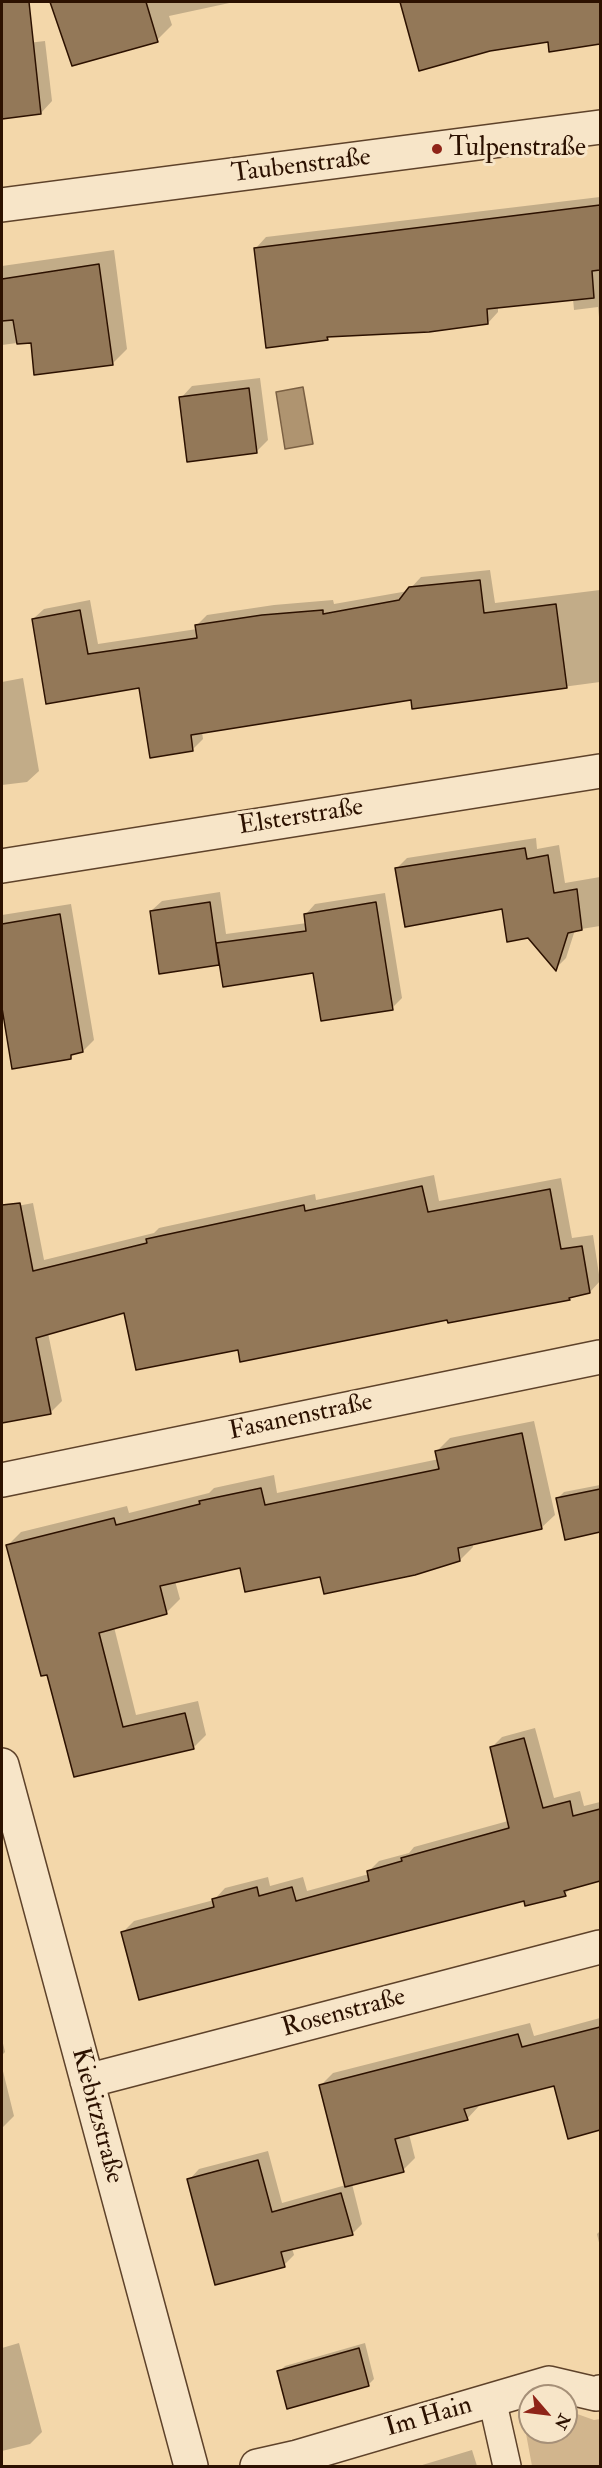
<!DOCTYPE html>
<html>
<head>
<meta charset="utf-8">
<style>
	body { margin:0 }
	#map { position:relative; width:602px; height:2468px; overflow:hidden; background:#f3d7aa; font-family:"IM FELL Double Pica",serif }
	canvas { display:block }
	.frame { position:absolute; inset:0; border:3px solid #2c1100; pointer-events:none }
	.north { position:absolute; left:518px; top:2384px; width:60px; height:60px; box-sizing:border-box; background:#f7e5c8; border:2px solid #a69078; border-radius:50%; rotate:118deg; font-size:16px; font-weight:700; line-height:24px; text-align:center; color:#2c1100 }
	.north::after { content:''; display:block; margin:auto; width:21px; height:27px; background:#8f2418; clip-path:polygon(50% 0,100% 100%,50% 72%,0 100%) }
</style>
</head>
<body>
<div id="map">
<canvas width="602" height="2468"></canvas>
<div class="frame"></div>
<div class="north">N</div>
</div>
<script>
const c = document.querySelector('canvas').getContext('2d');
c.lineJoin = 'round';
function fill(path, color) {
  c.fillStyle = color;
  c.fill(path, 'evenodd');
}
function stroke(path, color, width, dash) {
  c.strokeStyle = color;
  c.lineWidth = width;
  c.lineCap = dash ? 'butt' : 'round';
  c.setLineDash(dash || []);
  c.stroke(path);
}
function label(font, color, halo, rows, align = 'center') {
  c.font = font + ' "IM FELL Double Pica",serif';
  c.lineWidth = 6;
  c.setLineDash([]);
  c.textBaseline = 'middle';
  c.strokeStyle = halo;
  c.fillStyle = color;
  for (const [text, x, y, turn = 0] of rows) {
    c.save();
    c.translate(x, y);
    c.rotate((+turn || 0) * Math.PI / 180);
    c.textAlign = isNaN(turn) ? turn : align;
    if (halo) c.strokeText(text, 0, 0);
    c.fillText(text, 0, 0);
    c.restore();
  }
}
const green = new Path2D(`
	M530,2410V2432H566V2410L594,2420L600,2419V2466H532L522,2412Z`);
const water = new Path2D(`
	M303,387L313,444L285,449L276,392Z`);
const shadow = new Path2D(`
	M52,2H234L169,16L172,25L157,40L73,64Z
	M402,2H495L503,35L420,69Z
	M543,2H600V42L551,50Z
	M45,41L52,101L41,113L2,117V46Z
	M600,197V327L598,307L574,310L573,299L498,307V312L488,323L331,335L327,339L256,248L266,237Z
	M114,250L127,349L112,364L32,341L2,345V266Z
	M260,378L268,440L256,452L181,398L192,386Z
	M490,570L495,603L600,590V682L413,707L412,698L202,732L203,739L192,750L140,686L47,702L33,619L44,609L90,600L98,644L197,629V625L207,615L274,605L333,600L334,604L408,591L421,577Z
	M23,678L39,771L27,782L2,785V682Z
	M536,838L537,849L559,845L565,883L600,877V926L575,930L566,958L556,968L503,907L396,869L407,858Z
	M220,892L226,934L307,923L306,914L315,904L385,893L402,998L392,1008L315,971L221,962L160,972L151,911L162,901Z
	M71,904L94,1040L83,1051L75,1052L70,1057L4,1016L2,1017V915Z
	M434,1175L439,1201L561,1178L572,1238L593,1235L600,1281L590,1292L572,1295L569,1299L239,1348L126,1311L48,1333L62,1401L51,1412L2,1422V1209L33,1203L44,1260L154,1233L159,1228L315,1194L316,1200Z
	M534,1421L555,1515L541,1528L472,1543L473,1547L460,1560L321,1575L241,1566L175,1581L180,1599L167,1612L114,1627L136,1715L198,1701L206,1735L193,1748L75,1775L48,1673L8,1545L21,1532L127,1506L129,1513L209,1493L214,1488L274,1475L277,1493L439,1459L437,1451L450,1438Z
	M600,1485V1531L566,1538L558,1498L564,1492Z
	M535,1728L554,1798L580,1791L584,1806L600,1802V1880L571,1888L565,1894L525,1899L123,1932L134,1921L214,1900L225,1888L268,1877L270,1886L303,1877L307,1891L369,1874L368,1872L379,1861L409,1853L414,1847L508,1821L491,1748L502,1737Z
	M600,2018V2129L569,2137L555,2085L478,2104L479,2106L467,2119L409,2134L415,2158L403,2170L352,2184L362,2224L352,2234L292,2248L294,2255L284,2265L189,2180L199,2169L268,2151L282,2203L346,2185L320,2086L333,2073L530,2023L534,2036Z
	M2,2039L5,2052L2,2055Z
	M2,2067L14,2116L2,2128Z
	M600,2231V2247L597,2234Z
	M19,2343L42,2432L30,2444L2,2451V2348Z
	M365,2343L374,2379L368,2385L279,2372L285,2366Z
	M472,2450L477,2466H419Z`);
const building = new Path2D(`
	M2,2H29L41,114L2,119Z
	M50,2H146L158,42L72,66Z
	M400,2H600V44L549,52L548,42L490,51L419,71Z
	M600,205V270L592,271L594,298L487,309L488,324L429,332L327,337L328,340L266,348L254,248Z
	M99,264L113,365L34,375L31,343L17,344L13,320L2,321V279Z
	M249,388L257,453L187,462L179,397Z
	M480,580L484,613L556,604L567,688L412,709L411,700L191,735L193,751L150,758L139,688L46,704L32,619L80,610L88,654L197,638L195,625L262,615L323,610V614L399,600L409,587Z
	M525,848L527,859L548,855L554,893L577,889L582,930L568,933L556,971L528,938L507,942L502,909L405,927L395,868Z
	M210,902L219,965L159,974L150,911Z
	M376,902L393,1010L321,1021L313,973L223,987L216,943L306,931L304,914Z
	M60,914L83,1052L71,1055V1059L12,1069L2,1008V924Z
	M422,1186L428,1212L550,1189L561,1249L582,1246L590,1293L569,1298L570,1300L448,1323L447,1320L240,1362L238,1350L136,1370L124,1313L36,1338L51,1414L2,1423V1205L20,1203L33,1271L147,1243L146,1239L304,1205L305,1211Z
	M522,1433L542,1529L458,1548L460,1561L415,1575L324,1594L320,1577L245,1592L240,1568L160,1586L167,1614L99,1633L123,1727L185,1713L194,1749L74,1777L47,1675L41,1676L6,1545L114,1518L116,1525L200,1504L199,1501L261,1488L265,1505L439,1469L435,1451Z
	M600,1489V1532L565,1540L556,1498Z
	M524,1738L543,1808L570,1801L573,1816L600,1809V1881L564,1891L566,1896L525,1906L524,1901L139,2000L121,1932L214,1907L212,1899L257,1887L259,1896L292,1887L296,1901L369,1881L367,1871L402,1861L401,1858L509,1828L490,1747Z
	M600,2027V2130L568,2139L554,2086L464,2109L468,2120L395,2139L404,2172L345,2187L319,2085L518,2034L522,2047Z
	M258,2160L272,2212L341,2193L353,2235L281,2252L285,2267L215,2285L187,2179Z
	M359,2348L369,2386L287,2409L277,2371Z`);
const service = new Path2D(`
	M492,2399L507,2466`);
const minor = new Path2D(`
	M2,205L600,127
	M2,866L600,771
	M2,1480L600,1357
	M2,1765L191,2466
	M87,2081L600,1947
	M257,2466L297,2457L549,2383L596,2394L600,2392`);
const markers = [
	[437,149,6,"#8f2418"]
];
const poiNames = [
	["Tulpenstraße",449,149]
];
const streetNames = [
	["Taubenstraße",301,167,-7],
	["Elsterstraße",301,818,-9],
	["Fasanenstraße",301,1418,-12],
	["Rosenstraße",344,2014,-15],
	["Kiebitzstraße",96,2116,75],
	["Im Hain",429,2418,-16]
];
fill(green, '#d1b58d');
fill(water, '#af9470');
stroke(water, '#7b6043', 1.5);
fill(shadow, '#0003');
fill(building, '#937858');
stroke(building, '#2c1100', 1.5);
stroke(service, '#5e422a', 30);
stroke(minor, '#5e422a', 36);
stroke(service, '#f7e5c8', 27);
stroke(minor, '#f7e5c8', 33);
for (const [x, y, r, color] of markers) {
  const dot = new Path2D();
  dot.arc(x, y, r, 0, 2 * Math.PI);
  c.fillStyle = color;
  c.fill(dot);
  stroke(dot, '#f7e5c8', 2);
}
label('26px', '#2c1100', '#f7e5c8', poiNames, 'left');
label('26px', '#2c1100', '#f7e5c8', streetNames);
</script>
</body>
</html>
